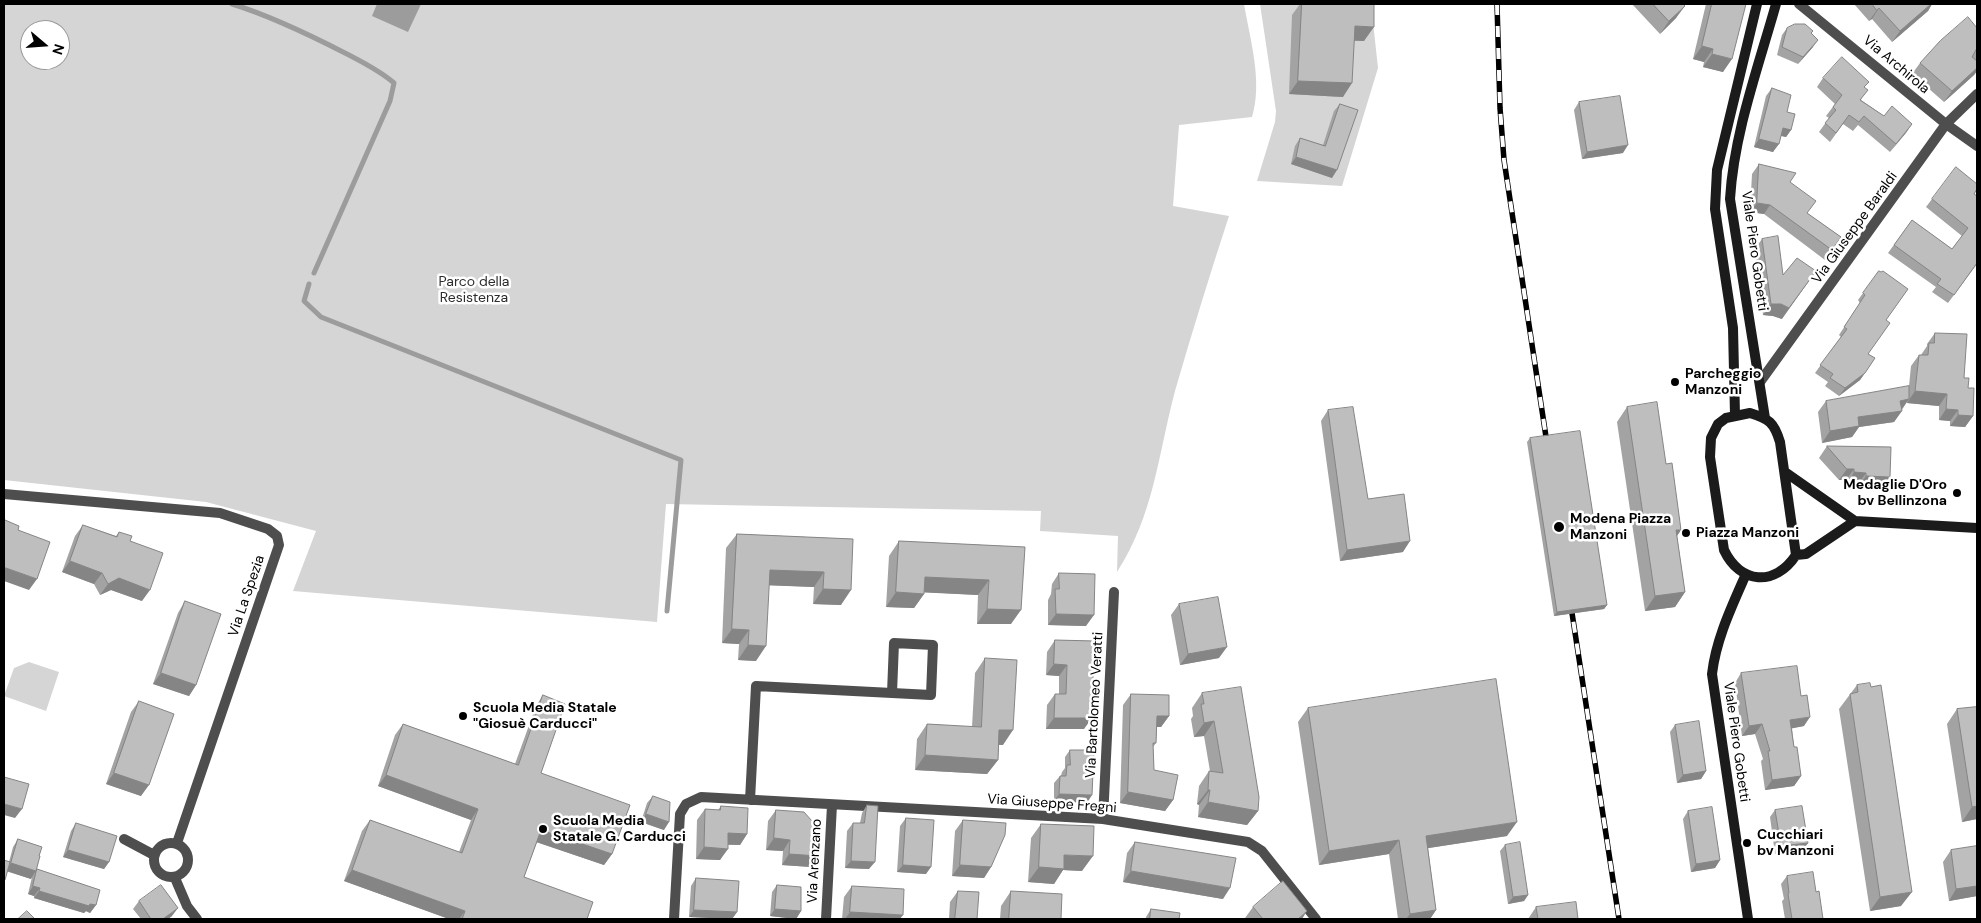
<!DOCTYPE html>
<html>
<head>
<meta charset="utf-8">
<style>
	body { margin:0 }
	#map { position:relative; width:1981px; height:923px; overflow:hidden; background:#fff; font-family:"DM Sans",sans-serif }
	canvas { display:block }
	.frame { position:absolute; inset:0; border:5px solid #000; pointer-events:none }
	.north { position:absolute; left:20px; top:20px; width:50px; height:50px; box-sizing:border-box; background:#fff; border:1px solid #999; border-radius:50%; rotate:108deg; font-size:14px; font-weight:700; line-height:20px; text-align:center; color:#000 }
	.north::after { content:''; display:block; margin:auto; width:18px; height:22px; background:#000; clip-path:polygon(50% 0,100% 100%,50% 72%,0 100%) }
</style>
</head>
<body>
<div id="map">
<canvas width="1981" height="923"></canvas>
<div class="frame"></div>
<div class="north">N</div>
</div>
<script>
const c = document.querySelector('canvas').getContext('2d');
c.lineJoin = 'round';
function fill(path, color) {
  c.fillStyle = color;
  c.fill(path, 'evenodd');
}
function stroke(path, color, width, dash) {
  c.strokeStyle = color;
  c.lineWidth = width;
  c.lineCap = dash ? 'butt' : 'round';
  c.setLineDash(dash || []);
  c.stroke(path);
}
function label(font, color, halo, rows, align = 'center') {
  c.font = font + ' "DM Sans",sans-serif';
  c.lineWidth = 5;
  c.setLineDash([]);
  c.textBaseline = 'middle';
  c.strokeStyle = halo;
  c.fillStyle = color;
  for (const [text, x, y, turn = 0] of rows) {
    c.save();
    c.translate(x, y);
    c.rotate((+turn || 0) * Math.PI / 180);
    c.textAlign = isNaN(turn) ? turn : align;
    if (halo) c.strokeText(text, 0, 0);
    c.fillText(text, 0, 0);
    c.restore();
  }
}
const green = new Path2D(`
	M4,4H1244C1250,39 1263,82 1252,117L1179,125L1173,206L1229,216C1210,274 1192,332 1175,391C1158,455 1154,515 1117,572L1118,536L1040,531L1041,511L666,504L657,622L293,591L316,531L206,502L4,480ZM30,30H60V60H30Z
	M1260,4H1371L1378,68L1342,186L1257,181L1275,122L1276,111Z
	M29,662L59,672L46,711L4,696L14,668Z`);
const water = new Path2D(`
	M377,4H421L408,32L372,16Z`);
const stream = new Path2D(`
	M232,4C271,16 308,34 345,53C362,62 379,70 394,83L390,101L314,273
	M309,284L304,301L321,317L681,460L667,611`);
const street = new Path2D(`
	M1799,4L1946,124L1977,146
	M1760,382L1946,124L1977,94
	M4,494L220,513L268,529L277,536L279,545L177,843
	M750,800L756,686L931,695L933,645L894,643L892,693
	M1103,819L1114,592
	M124,839L154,855
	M154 860a17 17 0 1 1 34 0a17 17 0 1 1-34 0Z
	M175,878L187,906L197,919
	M674,919L680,814L686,804L701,797L1103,819L1248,842L1262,851L1316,919
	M826,919L832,805`);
const secondary = new Path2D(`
	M1750,413C1769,419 1774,422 1780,442L1796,555C1775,587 1740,584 1724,550L1710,457L1711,438L1718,424L1726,418Z
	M1735,415L1733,328L1715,209L1717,170L1757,4
	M1765,418L1730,199C1734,133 1758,68 1776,4
	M1785,472L1855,521L1977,528
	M1796,555L1806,554L1855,521
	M1746,574C1732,606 1716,639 1712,674L1748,919`);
const rail = new Path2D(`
	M1497,4L1500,108L1504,160L1548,450
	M1570,600L1619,919`);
const wall = new Path2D(`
	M1300,4H1374L1364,41H1354L1343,97L1289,94L1292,15Z
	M1632,4H1683L1676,18L1660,34Z
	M1706,4H1746L1723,72L1703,67L1704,62L1693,59Z
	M1854,4H1932L1928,11L1892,42L1872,19L1869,21Z
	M1787,28L1811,33L1813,47L1798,64L1777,55L1782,35Z
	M1977,28V71L1974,75L1944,102L1912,74L1920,63Z
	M1823,78L1865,88L1861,100L1884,116L1912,124L1890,152L1858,125L1853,131L1843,124L1830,142L1819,132L1829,118L1826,116L1835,104L1817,87Z
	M1772,88L1787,112L1791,130L1786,137L1781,136L1773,152L1754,147L1766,96Z
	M1579,102L1623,153L1582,159L1574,110Z
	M1340,104L1332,178L1291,164L1295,146L1300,138L1323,145L1334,111Z
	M1759,164L1790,182L1807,213L1841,237L1825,260L1764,214L1750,212L1752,174Z
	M1977,190L1974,194L1977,196V264L1948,303L1932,292L1936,287L1888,253L1912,220L1952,249L1962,236L1926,207L1932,199Z
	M1762,239L1782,319L1773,316L1763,315L1754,250Z
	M1879,271L1886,320L1868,354L1875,358L1860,380L1839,396L1825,386L1828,382L1815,373L1841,337L1839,335L1860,303L1858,300Z
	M1935,333L1964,378L1968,388L1973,416L1965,427L1950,426V421L1939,420V406L1907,403V402L1894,422L1859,427L1852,437L1822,443L1818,412L1826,401L1909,386L1911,366L1919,355H1921L1927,346V344Z
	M1627,407L1666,464L1681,530L1677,536L1685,592L1675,607L1645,611L1617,422Z
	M1328,410L1368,499L1403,552L1340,561L1321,421Z
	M1530,438L1607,605L1604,609L1554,616L1527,442Z
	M1827,446L1891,447L1883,488L1858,487V484H1847L1846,480H1839L1819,458Z
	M83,525L116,536L119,532L130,541L142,601L111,590L100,595L94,584L62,572L75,536Z
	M737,534L853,539L841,605L813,604L814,587L769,585L756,661L738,660L739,644L722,643L726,548Z
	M899,541L1025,547L1011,624H977L978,595L924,592V594L914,608L886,607L889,556Z
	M1059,573L1086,626L1048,625V600L1051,594L1052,584Z
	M185,601L196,685L189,696L153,684L178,613Z
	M1179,604L1219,658L1180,665L1171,615Z
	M1055,640L1094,641L1084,729H1046L1047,705L1055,694H1059V676L1046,675L1047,652Z
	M985,658L1003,745H999L998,760L987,774L915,770L917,739L927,724L972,727L975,673Z
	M1741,673L1804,726L1792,728L1794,747L1801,776L1794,786L1765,790L1761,761L1763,759L1755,734L1742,736L1735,683Z
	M1857,685L1871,687L1901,906L1870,911L1839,709Z
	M1202,693L1258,811L1247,825L1198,817L1199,805L1197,804L1199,786L1209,771H1210L1204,736L1194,737L1191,719L1193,716L1192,708Z
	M1131,694L1169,716L1161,727H1157L1156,743L1153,747L1154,770L1173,800L1165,811L1120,803L1123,705Z
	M543,695L541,773L612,854L604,865L537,842L524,877L587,919H449L344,881L362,831L370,820L459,852L471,820L378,786L395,735L403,724L515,764L536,706Z
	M139,701L141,796L106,784L131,712Z
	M1977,707V819L1962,822L1947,724L1957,709Z
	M1308,708L1507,836L1428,848L1436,910L1430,919H1398L1389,854L1319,865L1298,722Z
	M1675,725L1706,771L1701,779L1677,783L1670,732Z
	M1070,750L1087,803L1054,801V783L1060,776H1061L1062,772L1065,768V757Z
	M653,796L664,830L641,822L647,803Z
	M867,805L869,869L845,868L847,831L853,823H860L862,813Z
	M721,806L747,834L740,845H728L720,860L696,859L697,820L705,809L718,810Z
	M776,810L818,856L811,867L782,865L783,851L766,850L768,821Z
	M1775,810L1808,843L1803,850L1775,854L1770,817Z
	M1688,811L1720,860L1715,868L1691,872L1683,819Z
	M906,818L926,874L897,872L900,826Z
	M963,820L991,867L984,878L952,876L955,831Z
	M76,823L109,862L104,869L63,857L71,831Z
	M1041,824L1082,871L1063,870L1054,884L1028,882L1031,838Z
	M18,839L31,879L7,871L4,881V860L9,862L13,847Z
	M1135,842L1223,899L1123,882L1127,853Z
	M1505,845L1528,895L1524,901L1508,904L1500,851Z
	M1977,846V896L1949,901L1943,862L1951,850Z
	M37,869L96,905L90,913L86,911L84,913L34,898V896L28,894L32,877Z
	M1787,876L1816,892L1823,919H1785L1782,901L1784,899L1781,884Z
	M696,878L737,912L732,919L689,917L691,886Z
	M777,885L801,911L796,919L770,916L772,892Z
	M852,886L900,919H842L844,897Z
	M958,891L977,919H949L950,902Z
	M1011,891L1061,919H1000L1001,906Z
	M139,901L172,916L168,919H141L133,909Z
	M1253,907L1302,919H1246L1245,918Z
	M1536,907L1578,919H1528Z
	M1151,909L1179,919H1146V917Z`);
const shadedWall = new Path2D(`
	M1931,4H1932L1928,11L1892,42L1900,31Z
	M1685,6L1676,18L1660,34L1669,21Z
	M1879,8L1872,19L1869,21L1877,10Z
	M1355,26L1374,27L1364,41L1345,40Z
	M1818,40L1813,47L1798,64L1803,57Z
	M1702,46L1713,49L1704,62L1693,59Z
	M1712,54L1732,59L1723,72L1703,67Z
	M1977,68V71L1974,75L1944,102L1952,91Z
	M1298,81L1352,83L1343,97L1289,94Z
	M1912,124L1906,133L1890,152L1896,144Z
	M1783,128L1791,130L1786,137L1778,135Z
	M1759,139L1779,144L1773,152L1754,147Z
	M1628,145L1623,153L1582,159L1587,152Z
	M1296,157L1337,170L1332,178L1291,164Z
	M1757,203L1770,205L1764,214L1750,212Z
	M1816,271L1782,319L1773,316L1763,315L1771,304Z
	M1865,373L1860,380L1839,396L1845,388Z
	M1915,391L1947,394L1939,406L1907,403Z
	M1909,399L1901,410L1900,401Z
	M1946,409L1958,410L1950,421L1939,420Z
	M1902,411L1894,422L1859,427L1852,437L1822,443L1830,431L1858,417Z
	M1958,415L1973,416L1965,427L1950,426Z
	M1847,469H1854L1846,480H1839Z
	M1854,472L1866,473L1858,484H1847Z
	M1866,476L1890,477L1883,488L1858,487Z
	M1676,530H1681L1671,544Z
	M1410,541L1403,552L1340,561L1347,550Z
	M70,561L102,573L94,584L62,572Z
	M4,568H6L37,579L29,590L4,581Z
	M770,570L824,572L814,587L759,585Z
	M925,577L989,580L978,595L915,592Z
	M119,578L150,590L142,601L111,590L100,595L108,584Z
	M823,589L851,590L841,605L813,604Z
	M896,592L924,594L914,608L886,607Z
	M1685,592L1675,607L1645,611L1655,596Z
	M1607,605L1604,609L1554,616L1557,612Z
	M987,609L1021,610L1011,624H977Z
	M1056,614L1094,615L1086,626L1048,625Z
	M732,629L749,630L739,644L722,643Z
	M748,645L766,646L756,661L738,660Z
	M1227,647L1219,658L1180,665L1188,654Z
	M1054,664L1067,665L1059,676L1046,675Z
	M161,673L196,685L189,696L153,684Z
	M1157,716H1169L1161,727H1150Z
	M1810,717L1804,726L1784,730L1790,720Z
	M1054,718H1092L1084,729H1046Z
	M1214,721L1204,736L1194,737L1204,723Z
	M1762,724L1755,734L1742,736L1749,726Z
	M999,730H1013L1003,745L989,744Z
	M925,755L998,760L987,774L915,770Z
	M1706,771L1701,779L1677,783L1683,775Z
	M114,773L149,785L141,796L106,784Z
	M386,775L478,809L471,820L378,786Z
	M1801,776L1794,786L1765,790L1772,780Z
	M1208,790H1210L1199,805L1197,804Z
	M1128,792L1173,800L1165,811L1120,803Z
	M1059,794L1092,795L1087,803L1054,801Z
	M1208,802L1258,811L1247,825L1198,817Z
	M4,804L22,809L15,818L4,815Z
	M1977,806V819L1962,822L1972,807Z
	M646,814L669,822L664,830L641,822Z
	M1517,822L1507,836L1416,850L1426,836Z
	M541,830L612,854L604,865L533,841Z
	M728,833L747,834L740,845L721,844Z
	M774,838L790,840L783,851L766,850Z
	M1399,840L1389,854L1319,865L1329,851Z
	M1808,843L1803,850L1775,854L1781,846Z
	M704,847L728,849L720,860L696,859Z
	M68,850L109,862L104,869L63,857Z
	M789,854L818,856L811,867L782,865Z
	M1064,855L1093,856L1082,871L1063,870L1054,884L1028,882L1039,867Z
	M1720,860L1715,868L1691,872L1696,864Z
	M851,861L875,862L869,869L845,868Z
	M11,863L36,871L31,879L6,871Z
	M903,865L931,867L926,874L897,872Z
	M960,865L991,867L984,878L952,876Z
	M352,870L465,911L459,919H449L344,881Z
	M1131,871L1230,888L1223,899L1123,882Z
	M33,886L40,888L34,896L28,894Z
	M1977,886V896L1949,901L1956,889Z
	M39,891L90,904L96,905L90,913L86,911L84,913L34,898Z
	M1912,892L1901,906L1870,911L1880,897Z
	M1528,895L1524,901L1508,904L1513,897Z
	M178,908L172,916L168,919H163Z
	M775,909L801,911L796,919L770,916Z
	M694,910L737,912L732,919L689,917Z
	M1436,910L1430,919H1406L1410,914Z
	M1307,911L1302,919H1298Z
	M850,912L903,915L900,919H845Z`);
const building = new Path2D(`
	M1302,4H1374V27L1355,26L1352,83L1298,81Z
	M1653,4H1683L1685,6L1669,21Z
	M1712,4H1746L1732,59L1712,54L1713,49L1702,46Z
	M1872,4H1931L1900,31L1879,8L1877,10Z
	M1968,17L1977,28V48L1972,57L1977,61V68L1952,91L1920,63L1940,41Z
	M1795,24H1805L1813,31L1811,33L1818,40L1803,57L1782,47L1787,28Z
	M1842,57L1869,82L1864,87L1868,90L1860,100L1884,116L1892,106L1912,124L1896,144L1864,116L1859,122L1849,115L1836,133L1825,123L1836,110L1833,107L1842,95L1823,78Z
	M1772,88L1791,95L1787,112L1795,114L1791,130L1783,128L1779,144L1759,139Z
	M1620,96L1628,145L1587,152L1579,102Z
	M1340,104L1358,110L1337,170L1296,157L1300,138L1325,146Z
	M1759,164L1796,173L1790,182L1816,201L1807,213L1841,237L1832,250L1770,205L1757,203Z
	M1956,167L1977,184V189L1974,194L1977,196V263L1954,295L1937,284L1941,279L1894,245L1912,220L1952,249L1968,228L1932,199Z
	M1778,236L1783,275L1797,258L1816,271L1789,308L1781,304H1771L1762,239Z
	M1879,271L1881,272L1883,271L1908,289L1886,320L1890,323L1868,354L1875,358L1865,373L1845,388L1830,378L1833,374L1820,365L1847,329L1844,327L1865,295L1863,293Z
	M1935,333L1967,334L1964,378H1969L1968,388H1974L1973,416L1958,415V410L1946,409L1947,394L1915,391L1919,355H1928L1929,343H1934Z
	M1909,386V399L1900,401L1902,411L1858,417L1859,426L1830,431L1826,401Z
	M1657,402L1666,464L1672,463L1681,530H1676L1685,592L1655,596L1627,407Z
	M1353,407L1368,499L1404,494L1410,541L1347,550L1328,410Z
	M1580,431L1607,605L1557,612L1530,438Z
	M1827,446L1891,447L1890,477L1866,476V473L1854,472V469H1847Z
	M5,520L19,526L18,530L50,542L37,579L6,568H4V525Z
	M83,525L117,537L119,532L132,536L130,541L163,553L150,590L119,578L108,584L102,573L70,561Z
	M737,534L853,539L851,590L823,589L824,572L770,570L766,646L748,645L749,630L732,629Z
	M899,541L1025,547L1021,610L987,609L989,580L925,577L924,594L896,592Z
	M1059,573L1095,574L1094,615L1056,614L1055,589H1059Z
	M1218,597L1227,647L1188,654L1179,604Z
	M185,601L221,614L196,685L161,673Z
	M1055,640L1094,641L1092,718H1054L1055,694H1066L1067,665L1054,664Z
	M985,658L1017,660L1013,730H999L998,760L925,755L927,724L981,727Z
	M1797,666L1801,696L1807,695L1810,717L1790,720L1794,747H1797L1801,776L1772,780L1768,751H1770L1762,724L1749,726L1741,673Z
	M1496,679L1517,822L1426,836L1436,910L1410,914L1399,840L1329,851L1308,708Z
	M1870,683L1871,687L1881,685L1912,892L1880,897L1850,694L1858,692L1857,685Z
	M1241,687L1259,797L1258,811L1208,802L1210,790H1208L1209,771L1223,773L1214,721L1204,723L1201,704H1204L1202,693Z
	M1131,694L1169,695V716H1157L1156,743H1153L1154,770L1178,775L1173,800L1128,792Z
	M543,695L565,704L541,773L630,805L612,854L541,830L524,877L593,902L587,919H462L465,911L352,870L370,820L462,853L478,809L386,775L403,724L518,765Z
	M139,701L174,714L149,785L114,773Z
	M1977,707V806L1972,807L1957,709Z
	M1699,721L1706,771L1683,775L1675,725Z
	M1070,750H1094L1092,795L1059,794L1060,776H1066L1067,765H1070Z
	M4,777L29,784L22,809L4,804Z
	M653,796L670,802L669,822L646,814Z
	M867,805L878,806L875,862L851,861L853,823H864Z
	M721,806L748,808L747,834L728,833V849L704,847L705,809L720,810Z
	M1802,806L1808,843L1781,846L1775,810Z
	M1712,807L1720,860L1696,864L1688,811Z
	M776,810L804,812L820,830L818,856L789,854L790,840L774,838Z
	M906,818L934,820L931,867L903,865Z
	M963,820L1006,823L1005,835L991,867L960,865Z
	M76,823L117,836L109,862L68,850Z
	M1041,824L1094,826L1093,856L1064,855V869L1039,867Z
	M18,839L42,847L39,856H40L36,871L11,863Z
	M1135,842L1236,858L1230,888L1131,871Z
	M1520,842L1528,895L1513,897L1505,845Z
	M1977,846V886L1956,889L1951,850Z
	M4,860L10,862L5,880L4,879Z
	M37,869L100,890L96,905L90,904L89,906L39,891L40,888L33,886Z
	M1813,872L1816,892L1819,891L1823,919H1792L1788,894L1789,893L1787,876Z
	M696,878L739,881L737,912L694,910Z
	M1283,881L1307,911L1298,919H1263L1253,907Z
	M161,885L178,908L163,919H151L139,901Z
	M777,885L801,887V911L775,909Z
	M852,886L904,889L903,915L850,912Z
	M958,891L979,892L977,919H955Z
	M1011,891L1062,894L1061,919H1009Z
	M1576,902L1578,919H1538L1536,907Z
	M1151,909L1180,913L1179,919H1150Z
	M27,911L35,919H18Z`);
const markers = [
	[1675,382,5,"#000"],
	[1957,493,5,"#000"],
	[1559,527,6,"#000"],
	[1686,533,5,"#000"],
	[463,716,5,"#000"],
	[543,829,5,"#000"],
	[1747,843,5,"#000"]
];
const streetNames = [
	["Via Archirola",1896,65,40],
	["Via Giuseppe Baraldi",1855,228,-54],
	["Viale Piero Gobetti",1754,251,82],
	["Via La Spezia",247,596,-71],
	["Via Bartolomeo Veratti",1095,705,-87],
	["Viale Piero Gobetti",1736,742,82],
	["Via Giuseppe Fregni",1052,804,4],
	["Via Arenzano",815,861,-87]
];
const parkNames = [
	["Parco della",474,282],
	["Resistenza",474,298]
];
const poiNames = [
	["Parcheggio",1685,374],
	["Manzoni",1685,390],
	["Medaglie D'Oro",1947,485,"right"],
	["bv Bellinzona",1947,501,"right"],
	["Modena Piazza",1570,519],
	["Manzoni",1570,535],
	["Piazza Manzoni",1696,533],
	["Scuola Media Statale",473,708],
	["\"Giosuè Carducci\"",473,724],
	["Scuola Media",553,821],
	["Statale G. Carducci",553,837],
	["Cucchiari",1757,835],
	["bv Manzoni",1757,851]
];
fill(green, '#d5d5d5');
fill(water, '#9c9c9c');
stroke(stream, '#9c9c9c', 5);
stroke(street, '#4e4e4e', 10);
stroke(secondary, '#1b1b1b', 10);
stroke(rail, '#000', 5.5);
stroke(rail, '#fff', 4, [11]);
fill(wall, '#a3a3a3');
fill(shadedWall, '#858585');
fill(building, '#bebebe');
stroke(building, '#858585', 1);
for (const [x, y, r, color] of markers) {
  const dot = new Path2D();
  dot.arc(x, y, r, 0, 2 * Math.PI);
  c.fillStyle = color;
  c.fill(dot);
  stroke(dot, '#fff', 2);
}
label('14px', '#000', '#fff', streetNames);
label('14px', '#2c2c2c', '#fff', parkNames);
label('bold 14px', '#000', '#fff', poiNames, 'left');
</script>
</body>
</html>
